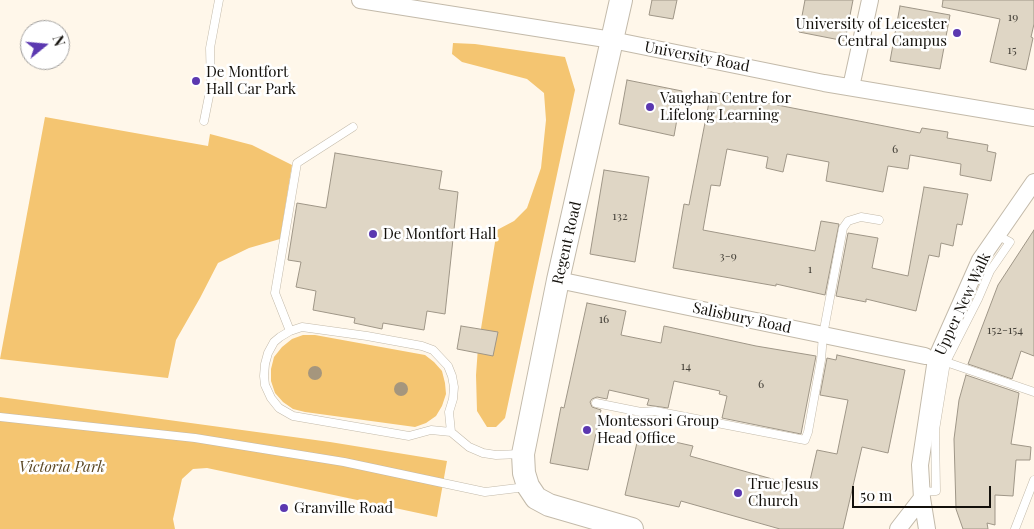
<!DOCTYPE html>
<html>
<head>
<meta charset="utf-8">
<style>
	body { margin:0 }
	#map { position:relative; width:1034px; height:529px; overflow:hidden; background:#fff7ea; font-family:"Playfair Display",serif }
	canvas { display:block }
	.north { position:absolute; left:20px; top:20px; width:50px; height:50px; box-sizing:border-box; background:#fff; border:1px solid #a19f9d; border-radius:50%; rotate:73deg; font-size:14px; font-weight:700; line-height:20px; text-align:center; color:#13100b }
	.north::after { content:''; display:block; margin:auto; width:18px; height:22px; background:#5b38b0; clip-path:polygon(50% 0,100% 100%,50% 72%,0 100%) }
	.scale { position:absolute; left:852px; top:486px; width:139px; height:22px; box-sizing:border-box; border:2px solid #13100b; border-top:0; padding-left:6px; font-size:15px; line-height:18px; white-space:nowrap; color:#13100b; -webkit-text-stroke:4px #fff; paint-order:stroke }
</style>
</head>
<body>
<div id="map">
<canvas width="1034" height="529"></canvas>
<div class="north">N</div>
<div class="scale">50 m</div>
</div>
<script>
const context = document.querySelector('canvas').getContext('2d');
context.lineJoin = 'round';
function paint(path, color) {
  context.fillStyle = color;
  context.fill(path, 'evenodd');
}
function toPath(rows) {
  const path = new Path2D();
  for (const r of rows) {
    path.moveTo(r[0], r[1]);
    for (let i = 2; i < r.length; i += 2) path.lineTo(r[i], r[i + 1]);
  }
  return path;
}
function stroke(path, color, width, dash) {
  context.strokeStyle = color;
  context.lineWidth = width;
  context.lineCap = dash ? 'butt' : 'round';
  context.setLineDash(dash || []);
  context.stroke(path);
}
function drawText(font, color, halo, rows, align = 'center') {
  context.font = font + ' "Playfair Display",serif';
  context.lineWidth = 5;
  context.setLineDash([]);
  context.textBaseline = 'middle';
  context.strokeStyle = halo;
  context.fillStyle = color;
  for (const [text, x, y, turn = 0] of rows) {
    context.save();
    context.translate(x, y);
    context.rotate((+turn || 0) * Math.PI / 180);
    context.textAlign = isNaN(turn) ? turn : align;
    if (halo) context.strokeText(text, 0, 0);
    context.fillText(text, 0, 0);
    context.restore();
  }
}
const green = toPath([
	[453,43,475,44,565,57,575,90,505,418,496,427,487,427,477,411,476,375,478,347,497,230,514,221,527,208,541,168,546,120,544,93,527,79,462,62,452,54],
	[45,117,208,146,210,134,252,145,292,165,280,239,249,248,218,263,200,298,176,340,168,378,0,359],
	[303,335,315,335,425,355,434,362,442,371,445,383,446,394,442,406,436,416,426,423,415,427,305,412,293,409,283,402,275,393,271,381,271,369,274,357,282,347,292,339],
	[0,397,330,442,447,461,437,517,207,468,193,469,182,479,173,519,175,529,0,529]
]);
const building = toPath([
	[652,0,677,0,673,19,649,15,652,0],
	[805,0,853,0,845,41,799,32,805,0],
	[943,0,1034,0,1034,24,1031,37,1033,38,1026,70,990,62,1000,19,942,7,943,0],
	[900,6,950,15,940,69,890,61,900,6],
	[627,80,682,91,674,136,619,124,627,80],
	[711,92,920,133,922,128,948,132,947,138,988,145,987,151,996,153,991,181,960,175,961,164,910,155,908,169,888,166,883,192,826,181,829,162,787,154,783,172,766,168,768,157,727,149,720,186,711,185,703,230,815,251,821,221,839,224,825,295,776,284,776,286,673,268,684,204,689,205,711,92],
	[335,153,442,171,439,189,458,192,445,314,427,311,424,330,383,323,382,329,354,323,355,318,313,310,316,291,296,287,301,262,288,260,297,203,326,208,335,153],
	[604,170,649,177,635,262,590,254,604,170],
	[924,187,968,194,962,225,957,224,953,246,941,243,939,257,929,255,916,311,866,299,866,302,836,296,848,233,878,238,872,268,908,276,924,187],
	[1034,230,1034,356,1021,351,1012,379,968,364,998,285,1034,230],
	[587,303,626,311,621,335,661,343,664,326,756,346,816,356,801,434,722,418,727,396,719,394,720,391,674,381,668,408,647,405,649,399,609,390,607,399,597,397,592,399,590,402,592,407,601,410,588,470,550,463,561,407,564,408,587,303],
	[461,326,498,332,493,356,457,349,461,326],
	[837,355,905,370,888,453,862,447,843,529,780,529,681,501,679,507,625,495,639,434,693,446,690,456,808,489,817,450,837,454,848,400,820,395,827,358,836,360,837,355],
	[966,375,1019,393,1011,444,1031,447,1030,460,1016,460,1013,496,995,495,995,525,987,523,988,529,963,529,956,509,954,439,959,400,966,375]
]);
const lane = toPath([
	[204,121,211,86,210,48,219,0],
	[290,331,275,293,297,163,353,127],
	[946,362,1034,392],
	[596,403,641,412,655,411,805,440,808,432,821,360,823,335,843,228,848,221,861,217,879,220],
	[0,417,195,438,344,462,485,492,526,487],
	[451,432,449,412,453,399,454,387,452,376,448,366,433,350,422,346,367,336,302,327,290,331,280,337,274,342,268,353,265,364,264,376,265,385,271,398,279,408,293,416,409,436,431,430,451,432,469,447,483,453,496,455,521,454],
	[921,492,936,491,935,430,946,362,978,299,990,271,1010,242,997,235],
	[1015,529,1034,480]
]);
const street = toPath([
	[360,0,612,40,824,83,1034,118],
	[851,87,870,0],
	[558,280,925,356],
	[898,529,922,498],
	[927,529,922,498,920,465,936,359,980,260,1034,182]
]);
const secondary = toPath([
	[621,0,558,280,523,454,524,473,528,486,536,498,549,505,632,529]
]);
const trees = [
	[315,373],
	[401,389]
];
const markers = [
	[957,33,5,"#5b38b0"],
	[196,81,5,"#5b38b0"],
	[650,107,5,"#5b38b0"],
	[373,234,5,"#5b38b0"],
	[587,430,5,"#5b38b0"],
	[738,493,5,"#5b38b0"],
	[284,508,5,"#5b38b0"]
];
const numberNames = [
	["19",1013,17],
	["15",1012,50],
	["6",895,149],
	["132",620,216],
	["3-9",728,256],
	["1",810,269],
	["16",604,319],
	["152-154",1005,330],
	["14",686,366],
	["6",761,384]
];
const poiNames = [
	["University of Leicester",947,24,"right"],
	["Central Campus",947,41,"right"],
	["De Montfort",206,72],
	["Hall Car Park",206,89],
	["Vaughan Centre for",660,98],
	["Lifelong Learning",660,115],
	["De Montfort Hall",383,234],
	["Montessori Group",597,421],
	["Head Office",597,438],
	["True Jesus",748,484],
	["Church",748,501],
	["Granville Road",294,508]
];
const streetNames = [
	["University Road",697,57,11],
	["Regent Road",567,243,-77],
	["Upper New Walk",963,304,-65],
	["Salisbury Road",742,318,12]
];
const parkNames = [
	["Victoria Park",62,467]
];
paint(green, '#f4c571');
paint(building, '#dfd6c5');
stroke(building, '#9f9687', 1);
stroke(lane, '#c3baaa', 9);
stroke(street, '#c3baaa', 18);
stroke(secondary, '#c3baaa', 24);
stroke(lane, '#fff', 8);
stroke(street, '#fff', 16);
stroke(secondary, '#fff', 22);
context.fillStyle = '#a5967d';
for (const [x, y] of trees) {
  context.beginPath();
  context.arc(x, y, 7, 0, 2 * Math.PI);
  context.fill();
}
for (const [x, y, r, color] of markers) {
  const dot = new Path2D();
  dot.arc(x, y, r, 0, 2 * Math.PI);
  context.fillStyle = color;
  context.fill(dot);
  stroke(dot, '#fff', 2);
}
drawText('12px', '#46423a', null, numberNames);
drawText('15px', '#13100b', '#fff', poiNames, 'left');
drawText('15px', '#13100b', '#fff', streetNames);
drawText('italic 15px', '#5b4723', '#fff', parkNames);
</script>
</body>
</html>
